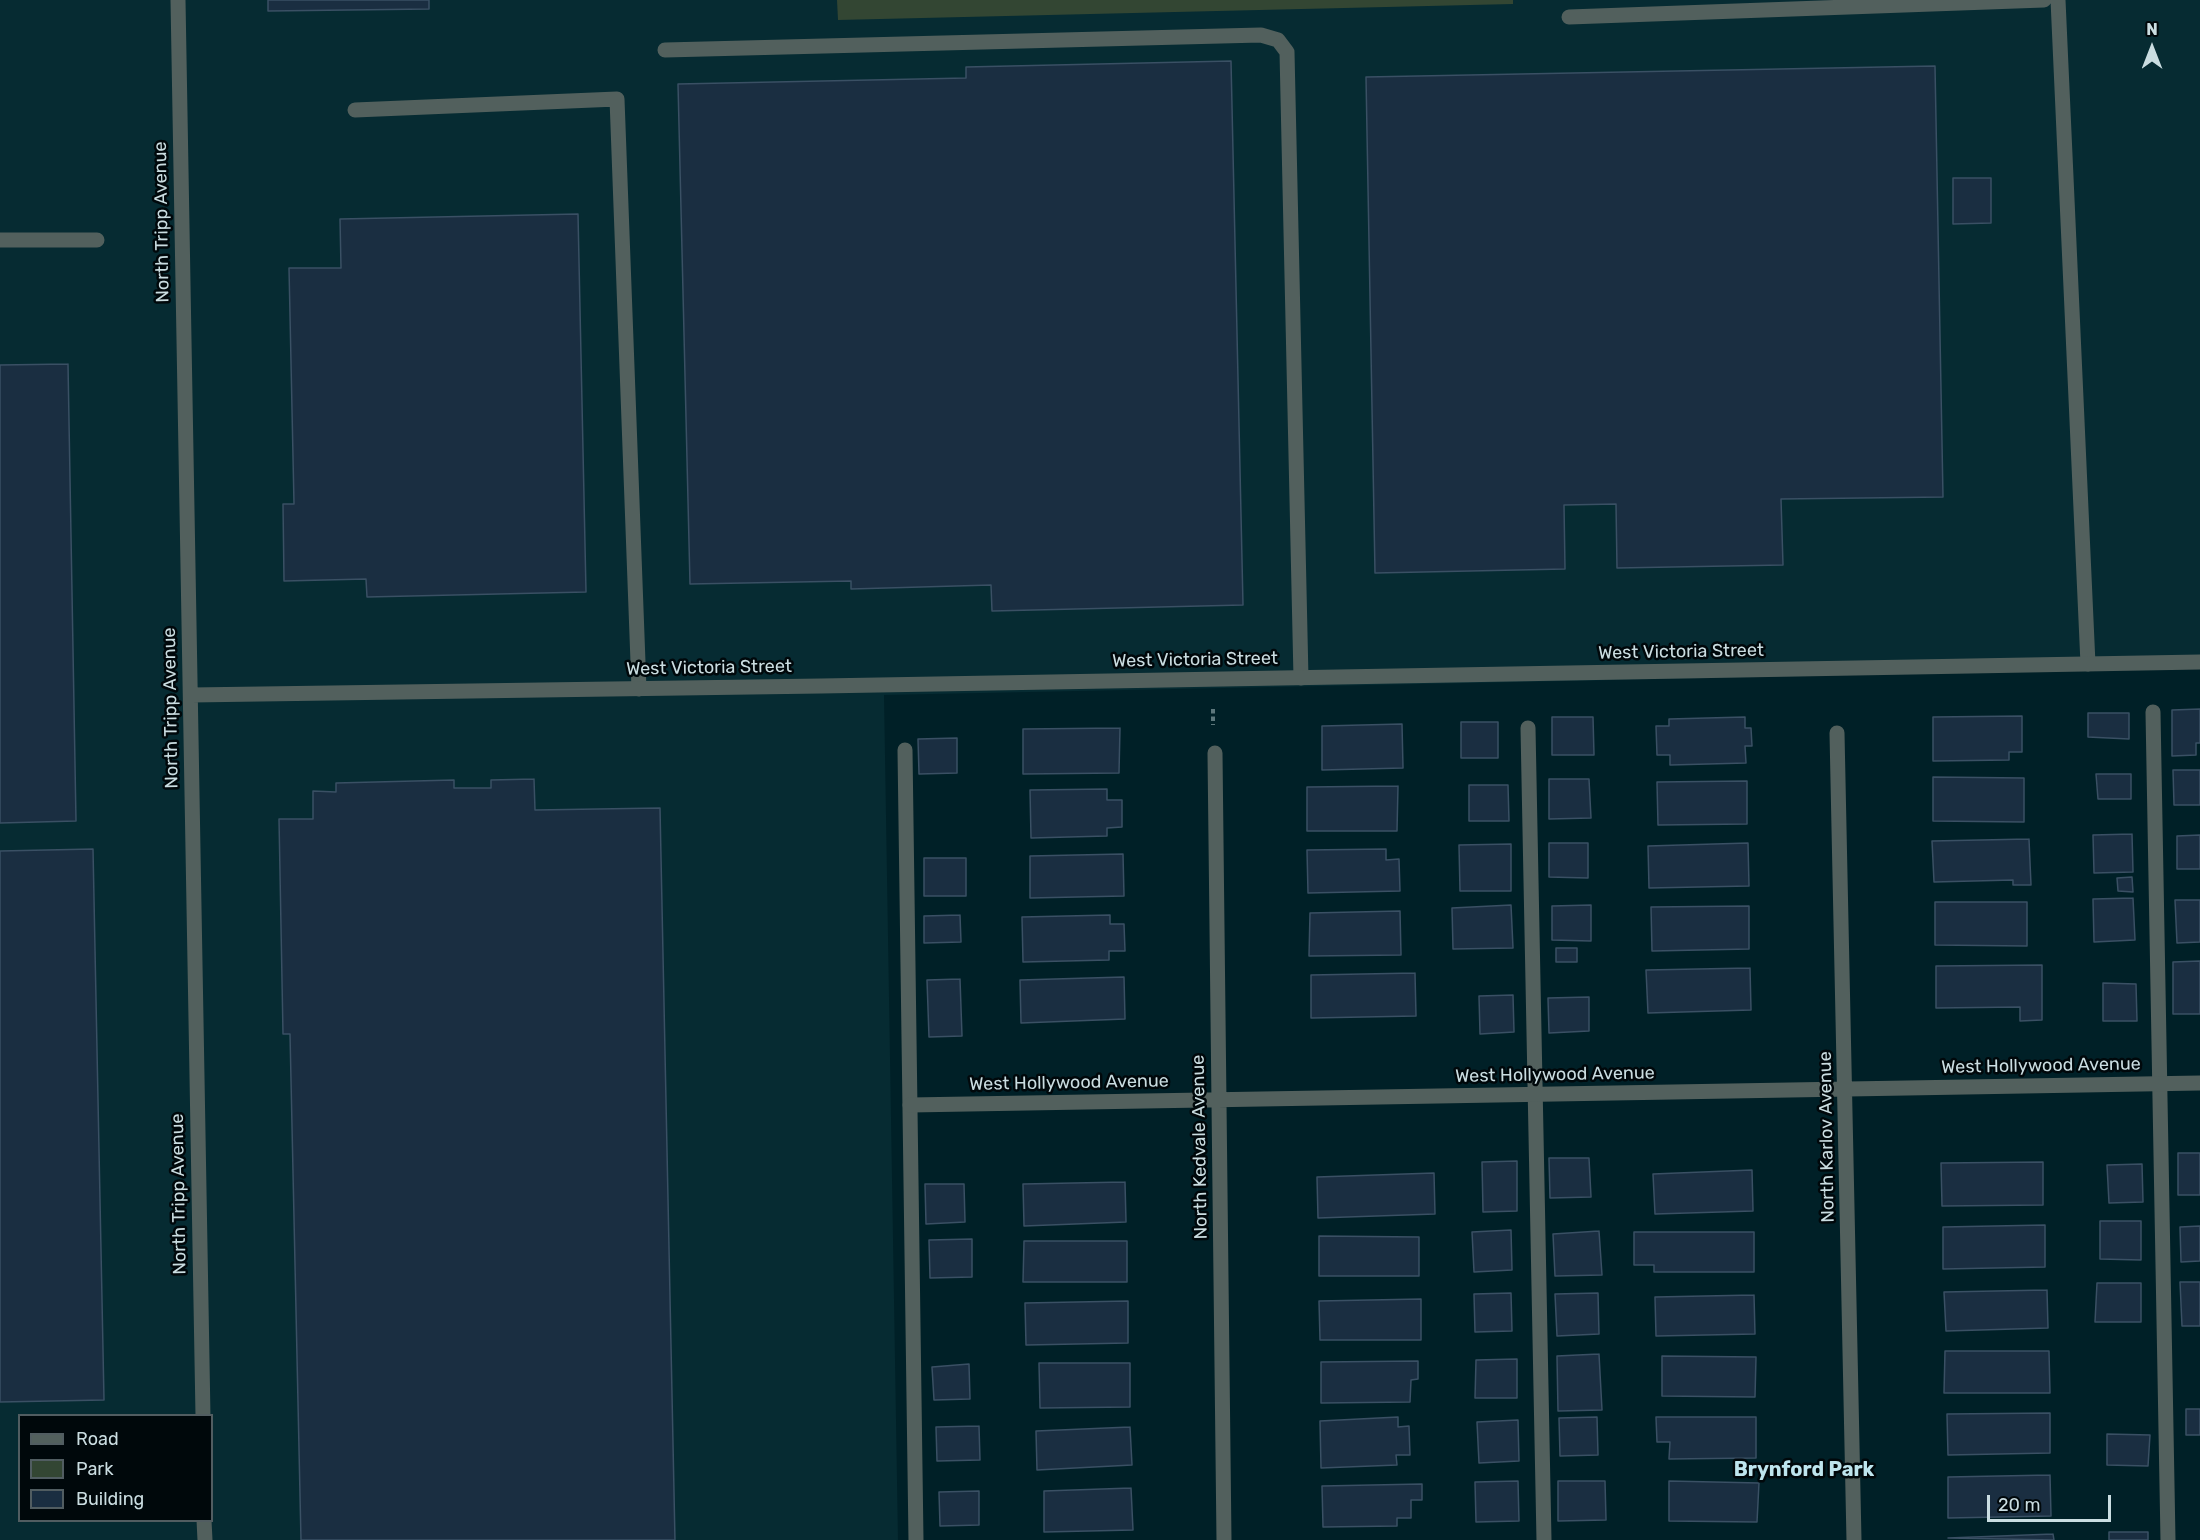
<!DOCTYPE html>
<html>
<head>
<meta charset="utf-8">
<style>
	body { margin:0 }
	#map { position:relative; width:2200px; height:1540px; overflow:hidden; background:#002027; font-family:Rubik,sans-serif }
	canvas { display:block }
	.legend { position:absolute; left:18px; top:1414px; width:195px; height:108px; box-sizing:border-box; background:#00080b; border:2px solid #515d61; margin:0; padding:8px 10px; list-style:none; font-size:18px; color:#cadde1 }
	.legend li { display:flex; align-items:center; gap:12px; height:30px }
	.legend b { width:30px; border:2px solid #515d61 }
	.north { position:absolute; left:2122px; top:18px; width:60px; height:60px; -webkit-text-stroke:4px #00080b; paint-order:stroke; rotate:0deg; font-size:16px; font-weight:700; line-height:24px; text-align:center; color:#cadde1 }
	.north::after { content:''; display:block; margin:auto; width:21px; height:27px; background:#cadde1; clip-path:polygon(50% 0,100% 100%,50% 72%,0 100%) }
	.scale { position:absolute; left:1987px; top:1495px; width:124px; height:27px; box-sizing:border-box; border:3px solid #cadde1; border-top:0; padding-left:8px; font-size:18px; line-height:21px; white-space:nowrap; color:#cadde1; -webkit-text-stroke:4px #00080b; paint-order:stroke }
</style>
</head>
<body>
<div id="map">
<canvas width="2200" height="1540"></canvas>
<ul class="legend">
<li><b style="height:8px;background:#52605d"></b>Road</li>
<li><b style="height:16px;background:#334633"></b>Park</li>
<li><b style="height:16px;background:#1a2e41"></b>Building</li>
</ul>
<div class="north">N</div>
<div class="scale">20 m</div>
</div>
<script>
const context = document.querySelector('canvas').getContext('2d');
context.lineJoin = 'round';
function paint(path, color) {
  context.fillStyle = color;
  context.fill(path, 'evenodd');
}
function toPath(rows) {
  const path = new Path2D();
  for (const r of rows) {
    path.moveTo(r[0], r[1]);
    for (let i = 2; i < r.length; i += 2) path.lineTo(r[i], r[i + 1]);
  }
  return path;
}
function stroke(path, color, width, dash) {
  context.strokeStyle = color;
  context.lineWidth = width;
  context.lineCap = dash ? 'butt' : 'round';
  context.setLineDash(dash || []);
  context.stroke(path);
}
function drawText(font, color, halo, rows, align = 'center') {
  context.font = font + ' Rubik,sans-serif';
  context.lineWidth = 5;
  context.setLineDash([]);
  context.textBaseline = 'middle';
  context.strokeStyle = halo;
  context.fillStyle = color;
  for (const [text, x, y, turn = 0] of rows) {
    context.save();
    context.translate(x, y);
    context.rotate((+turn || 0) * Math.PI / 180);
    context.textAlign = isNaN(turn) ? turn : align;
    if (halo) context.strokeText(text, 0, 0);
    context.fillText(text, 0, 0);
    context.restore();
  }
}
const built = toPath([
	[0,0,2200,0,2200,668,884,695,898,1540,0,1540],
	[20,1416,212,1416,212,1520,20,1520]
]);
const green = toPath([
	[837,0,1513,0,1513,4,838,20]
]);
const building = toPath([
	[268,0,429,0,429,9,268,11,268,0],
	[1231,61,1243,605,992,611,991,585,851,589,851,581,690,584,678,84,966,78,966,67,1231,61],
	[1935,66,1943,497,1781,499,1783,565,1617,568,1616,504,1564,505,1565,569,1375,573,1366,77,1935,66],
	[1953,178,1991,178,1991,223,1953,224,1953,178],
	[578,214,586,592,367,597,366,579,284,581,283,504,294,504,289,268,341,268,340,219,578,214],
	[68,364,76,821,0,823,0,365,68,364],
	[2200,709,2200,743,2196,743,2196,755,2172,756,2172,710,2200,709],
	[2088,713,2129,713,2129,739,2088,737,2088,713],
	[2022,716,2022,752,2009,752,2009,760,1933,761,1933,717,2022,716],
	[1552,717,1593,717,1594,755,1552,755,1552,717],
	[1745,717,1745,728,1751,728,1752,746,1745,746,1746,763,1670,765,1670,755,1657,755,1656,726,1669,726,1669,719,1745,717],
	[1461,722,1498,722,1498,758,1461,758,1461,722],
	[1402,724,1403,768,1322,770,1322,726,1402,724],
	[1120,728,1119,773,1023,774,1023,729,1120,728],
	[957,738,957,773,919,774,918,739,957,738],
	[2173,770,2200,770,2200,805,2174,805,2173,770],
	[2096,774,2131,774,2131,799,2098,799,2096,774],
	[1933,777,2024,778,2024,822,1933,821,1933,777],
	[534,779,535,810,660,808,675,1540,301,1540,290,1034,283,1034,279,819,313,819,313,791,336,792,336,783,454,780,454,788,491,788,491,780,534,779],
	[1549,779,1589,779,1591,818,1549,819,1549,779],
	[1747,781,1747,824,1658,825,1657,782,1747,781],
	[1469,785,1508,785,1509,821,1469,821,1469,785],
	[1398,786,1397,831,1307,831,1307,787,1398,786],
	[1107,789,1107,800,1122,800,1122,827,1107,828,1107,836,1031,838,1030,790,1107,789],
	[2132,834,2133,872,2094,873,2093,835,2132,834],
	[2200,835,2200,869,2177,869,2177,836,2200,835],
	[2029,839,2031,885,2013,885,2013,880,1934,882,1932,841,2029,839],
	[1549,843,1588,843,1588,878,1549,877,1549,843],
	[1748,843,1749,886,1649,888,1648,846,1748,843],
	[1511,844,1511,891,1460,891,1459,845,1511,844],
	[93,849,104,1400,0,1402,0,851,93,849],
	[1386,849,1386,860,1399,859,1400,891,1308,893,1307,850,1386,849],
	[1123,854,1124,896,1030,898,1030,856,1123,854],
	[924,858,966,858,966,896,924,896,924,858],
	[2132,877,2133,892,2118,891,2117,878,2132,877],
	[2133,898,2135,940,2094,942,2093,899,2133,898],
	[2175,900,2200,900,2200,942,2177,943,2175,900],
	[1935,902,2027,902,2027,946,1935,945,1935,902],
	[1511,905,1513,948,1453,949,1452,908,1511,905],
	[1591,905,1591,941,1552,940,1552,906,1591,905],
	[1749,906,1749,949,1652,951,1651,907,1749,906],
	[1400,911,1401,955,1309,956,1310,913,1400,911],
	[960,915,961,942,924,943,924,916,960,915],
	[1110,915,1110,924,1124,924,1125,951,1109,951,1109,960,1023,962,1022,917,1110,915],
	[1556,948,1577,948,1577,962,1556,962,1556,948],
	[2200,961,2200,1014,2173,1014,2173,962,2200,961],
	[2042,965,2042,1020,2020,1021,2020,1007,1936,1008,1936,966,2042,965],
	[1750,968,1751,1010,1648,1013,1646,970,1750,968],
	[1415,973,1416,1016,1311,1018,1311,975,1415,973],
	[1124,977,1125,1019,1021,1023,1020,980,1124,977],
	[960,979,962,1036,929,1037,927,980,960,979],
	[2103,983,2136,984,2137,1021,2103,1021,2103,983],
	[1513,995,1514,1032,1480,1034,1479,996,1513,995],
	[1589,997,1589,1031,1549,1033,1548,998,1589,997],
	[2178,1153,2200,1153,2200,1195,2178,1195,2178,1153],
	[1549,1158,1589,1158,1591,1197,1550,1198,1549,1158],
	[1517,1161,1517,1211,1483,1212,1482,1162,1517,1161],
	[2043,1162,2043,1205,1942,1206,1941,1163,2043,1162],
	[2142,1164,2143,1202,2109,1203,2107,1165,2142,1164],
	[1752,1170,1753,1211,1655,1214,1653,1174,1752,1170],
	[1434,1173,1435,1214,1318,1218,1317,1177,1434,1173],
	[1125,1182,1126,1222,1024,1226,1023,1184,1125,1182],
	[925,1184,964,1184,965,1222,926,1224,925,1184],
	[2100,1221,2141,1221,2141,1260,2100,1259,2100,1221],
	[2045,1225,2045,1267,1943,1269,1943,1227,2045,1225],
	[2200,1226,2200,1261,2181,1262,2180,1227,2200,1226],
	[1511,1230,1512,1270,1474,1272,1472,1232,1511,1230],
	[1599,1231,1602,1275,1555,1276,1553,1234,1599,1231],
	[1634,1232,1754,1232,1754,1272,1654,1272,1654,1265,1634,1265,1634,1232],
	[1319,1236,1419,1237,1419,1276,1319,1276,1319,1236],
	[972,1239,972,1277,930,1278,929,1240,972,1239],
	[1024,1241,1127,1241,1127,1282,1023,1282,1024,1241],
	[2180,1282,2200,1282,2200,1326,2182,1326,2180,1282],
	[2097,1283,2141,1283,2141,1322,2095,1322,2097,1283],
	[2047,1290,2048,1328,1946,1331,1944,1292,2047,1290],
	[1511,1293,1512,1331,1475,1332,1474,1294,1511,1293],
	[1598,1293,1599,1334,1557,1336,1555,1294,1598,1293],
	[1754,1295,1755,1334,1656,1336,1655,1297,1754,1295],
	[1421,1299,1421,1340,1320,1340,1319,1301,1421,1299],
	[1128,1301,1128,1343,1026,1345,1025,1303,1128,1301],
	[1945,1351,2049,1351,2050,1393,1944,1393,1945,1351],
	[1599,1354,1602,1410,1558,1411,1557,1356,1599,1354],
	[1662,1356,1756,1357,1755,1397,1662,1396,1662,1356],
	[1517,1359,1517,1398,1475,1398,1476,1360,1517,1359],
	[1418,1361,1418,1379,1411,1380,1410,1402,1321,1403,1321,1362,1418,1361],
	[1039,1363,1130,1363,1130,1407,1040,1408,1039,1363],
	[969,1364,970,1399,934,1400,932,1367,969,1364],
	[2186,1409,2200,1409,2200,1435,2186,1435,2186,1409],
	[2050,1413,2050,1453,1948,1455,1947,1414,2050,1413],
	[1398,1417,1398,1427,1409,1426,1410,1455,1396,1455,1397,1465,1321,1468,1320,1421,1398,1417],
	[1597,1417,1598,1455,1560,1456,1559,1418,1597,1417],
	[1656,1417,1756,1417,1756,1458,1669,1459,1670,1442,1657,1442,1656,1417],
	[1518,1420,1519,1461,1479,1463,1477,1422,1518,1420],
	[979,1426,980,1460,937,1461,936,1427,979,1426],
	[1130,1427,1132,1465,1037,1470,1036,1431,1130,1427],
	[2107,1434,2150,1435,2148,1466,2107,1465,2107,1434],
	[2050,1475,2051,1516,1948,1518,1948,1477,2050,1475],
	[1518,1481,1519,1521,1476,1522,1475,1482,1518,1481],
	[1558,1481,1605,1481,1606,1520,1558,1521,1558,1481],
	[1669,1481,1759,1483,1757,1522,1669,1521,1669,1481],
	[1422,1484,1422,1500,1411,1500,1411,1518,1397,1518,1397,1526,1323,1527,1322,1486,1422,1484],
	[1131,1488,1133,1530,1044,1532,1044,1491,1131,1488],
	[979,1491,979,1525,940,1526,939,1492,979,1491],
	[2109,1532,2148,1532,2148,1540,2109,1540,2109,1532],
	[2053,1534,2054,1540,1948,1538,2053,1534]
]);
const path = toPath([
	[1213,709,1213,725]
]);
const service = toPath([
	[2058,0,2088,664],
	[1569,17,2044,0],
	[665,50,1261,35,1278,40,1287,52,1301,678],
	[355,110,617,99,639,689],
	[0,240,97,240],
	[2153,712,2168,1540],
	[1528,728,1544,1540],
	[905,750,916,1540]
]);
const minor = toPath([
	[178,0,203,1416],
	[191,695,821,686,2200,662],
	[1837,733,1854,1540],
	[1215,753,1224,1540],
	[910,1105,2200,1083],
	[204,1520,205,1540]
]);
const streetNames = [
	["North Tripp Avenue",162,222,-91],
	["West Victoria Street",1681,652,-1],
	["West Victoria Street",1195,660,-1],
	["West Victoria Street",709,668,-1],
	["North Tripp Avenue",171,708,-91],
	["West Hollywood Avenue",2041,1066,-1],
	["West Hollywood Avenue",1555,1075,-1],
	["West Hollywood Avenue",1069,1083,-1],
	["North Karlov Avenue",1827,1137,-91],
	["North Kedvale Avenue",1200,1147,-91],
	["North Tripp Avenue",179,1194,-91]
];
const neighbourhoodNames = [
	["Brynford Park",1804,1470]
];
paint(built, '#062b32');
paint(green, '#334633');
paint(building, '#1a2e41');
stroke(building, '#3a5064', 1.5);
stroke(path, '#5d777c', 4, [4.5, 3]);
stroke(service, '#52605d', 15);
stroke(minor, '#52605d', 15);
drawText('18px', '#cadde1', '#00080b', streetNames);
drawText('bold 20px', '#bee5ee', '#00080b', neighbourhoodNames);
</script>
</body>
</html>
